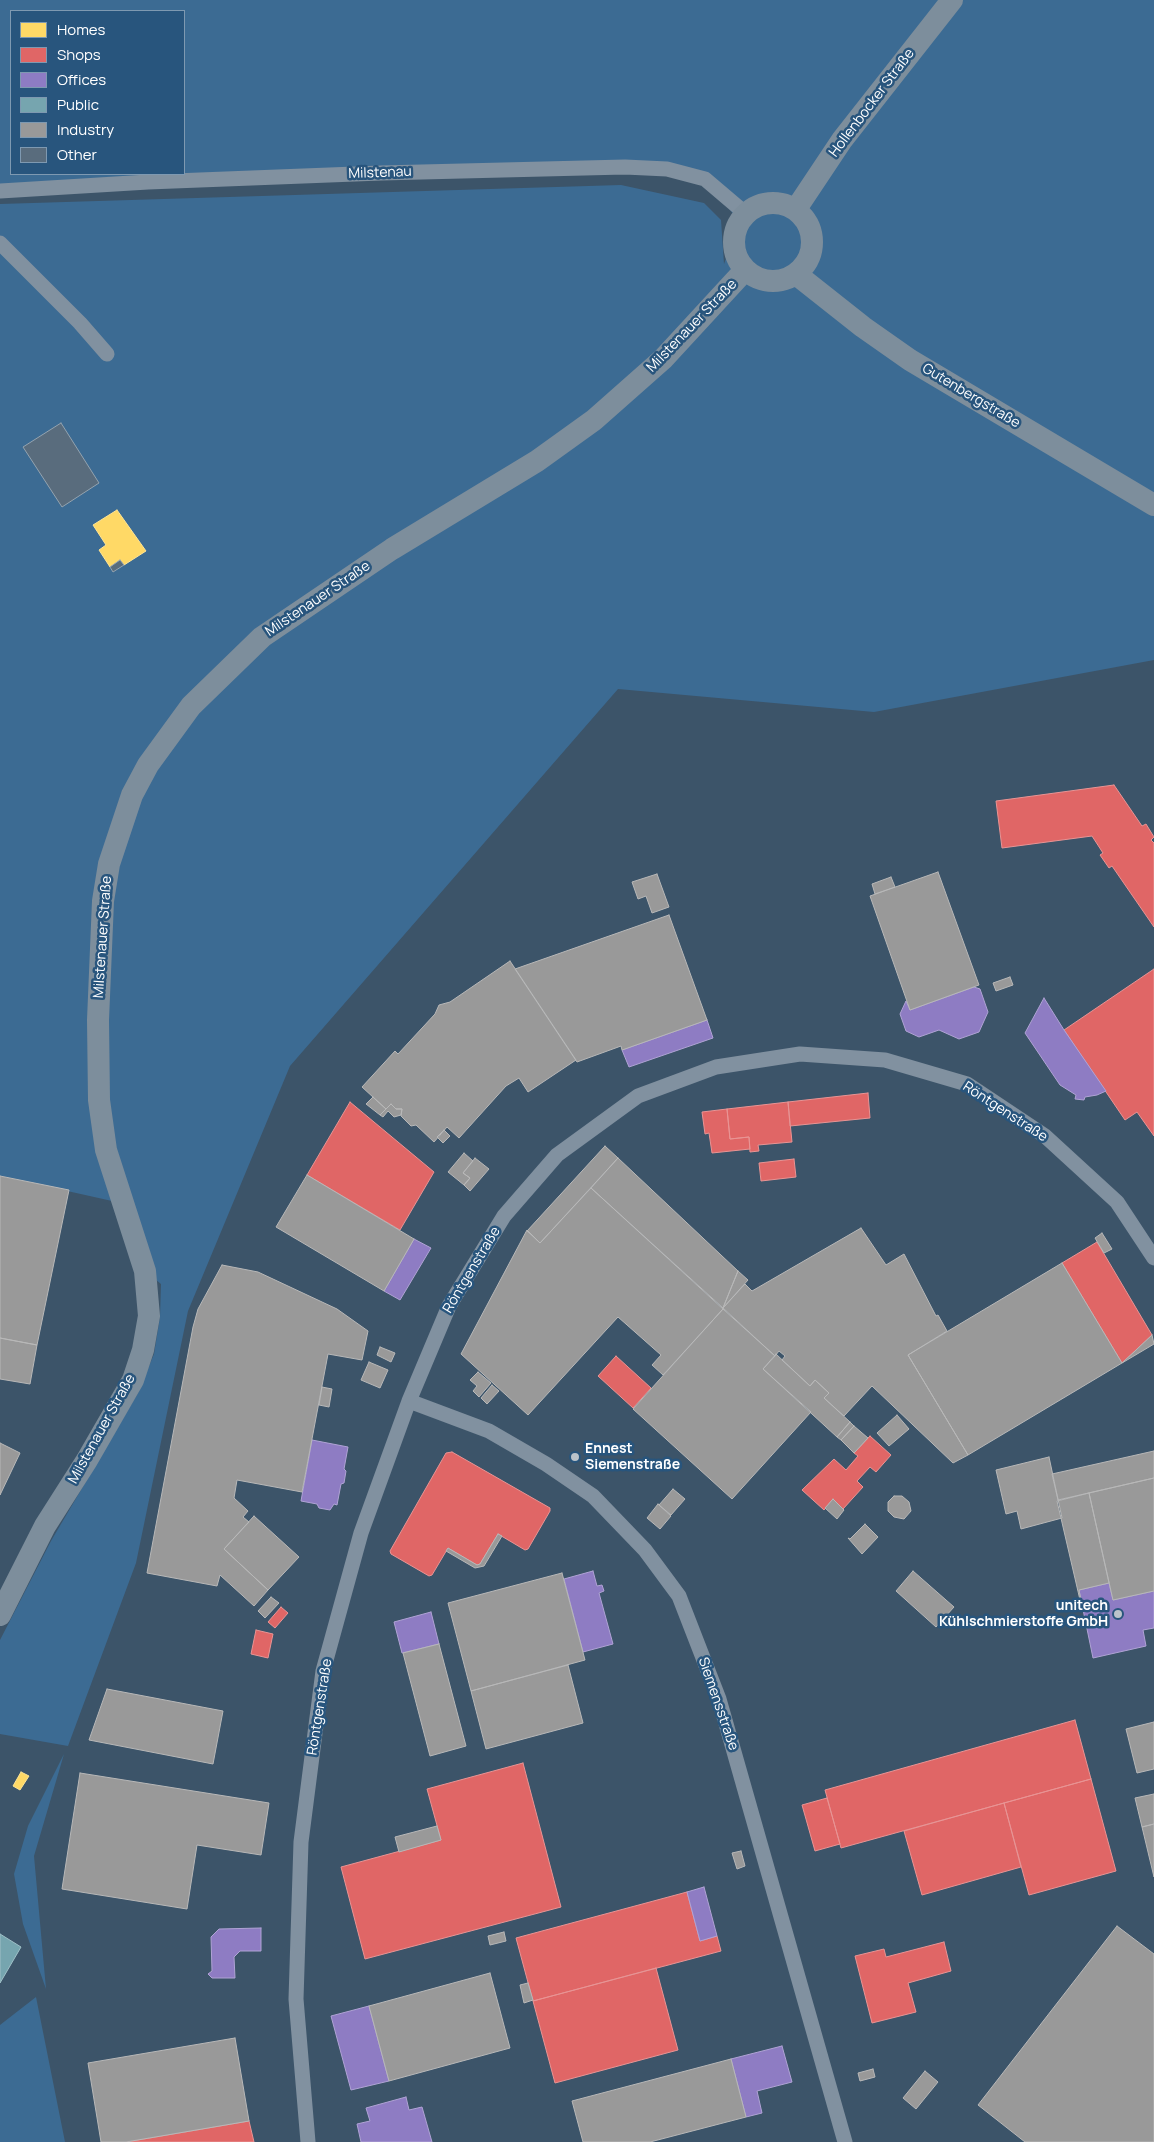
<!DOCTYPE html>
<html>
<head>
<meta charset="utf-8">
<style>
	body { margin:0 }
	#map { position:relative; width:1154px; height:2142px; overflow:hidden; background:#3c5469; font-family:Manrope,sans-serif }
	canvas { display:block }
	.legend { position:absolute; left:10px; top:10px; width:175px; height:165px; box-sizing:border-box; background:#28557d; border:1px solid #7e99b1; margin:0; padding:6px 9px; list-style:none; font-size:15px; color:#fff }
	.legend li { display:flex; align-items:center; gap:10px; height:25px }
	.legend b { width:25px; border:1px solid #7e99b1 }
</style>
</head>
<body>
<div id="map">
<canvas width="1154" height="2142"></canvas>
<ul class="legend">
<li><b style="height:14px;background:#ffd966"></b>Homes</li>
<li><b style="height:14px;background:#e06666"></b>Shops</li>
<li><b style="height:14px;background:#8e7cc3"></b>Offices</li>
<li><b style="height:14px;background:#76a5af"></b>Public</li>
<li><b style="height:14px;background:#999"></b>Industry</li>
<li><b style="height:14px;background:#596c7d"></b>Other</li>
</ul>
</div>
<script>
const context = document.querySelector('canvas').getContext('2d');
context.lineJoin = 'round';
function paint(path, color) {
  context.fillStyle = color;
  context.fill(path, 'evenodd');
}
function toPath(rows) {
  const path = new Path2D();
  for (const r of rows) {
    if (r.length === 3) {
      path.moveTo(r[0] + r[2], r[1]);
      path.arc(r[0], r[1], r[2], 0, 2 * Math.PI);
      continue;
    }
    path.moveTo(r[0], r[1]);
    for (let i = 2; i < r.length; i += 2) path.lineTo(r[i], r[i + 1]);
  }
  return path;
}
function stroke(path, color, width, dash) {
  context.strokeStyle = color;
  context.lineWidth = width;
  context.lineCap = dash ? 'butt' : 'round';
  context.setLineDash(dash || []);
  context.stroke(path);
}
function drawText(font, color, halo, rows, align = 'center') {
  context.font = font + ' Manrope,sans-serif';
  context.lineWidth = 5;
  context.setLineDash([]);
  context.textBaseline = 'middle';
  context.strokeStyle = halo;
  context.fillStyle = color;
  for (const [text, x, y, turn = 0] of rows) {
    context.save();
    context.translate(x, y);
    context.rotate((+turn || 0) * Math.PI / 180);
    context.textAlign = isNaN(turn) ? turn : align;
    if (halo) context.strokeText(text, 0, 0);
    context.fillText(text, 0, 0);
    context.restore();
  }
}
const green = toPath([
	[0,0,1154,0,1154,660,874,712,618,689,290,1066,188,1311,136,1563,68,1746,0,1734,0,1640,51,1541,138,1393,154,1354,160,1317,161,1284,145,1271,121,1203,0,1176,0,204,621,185,704,203,721,220,724,264,739,221,705,179,667,169,0,191],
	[11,11,184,11,184,174,11,174],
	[64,1754,34,1856,46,1989,23,1924,14,1874,28,1826],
	[36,1997,65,2142,0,2142,0,2025]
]);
const homes = toPath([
	[117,510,146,551,124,565,120,560,110,567,99,550,106,545,93,525,117,510],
	[21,1772,29,1776,20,1790,13,1786,21,1772]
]);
const shops = toPath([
	[1114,785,1142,826,1146,824,1154,837,1151,840,1154,843,1154,927,1112,866,1109,868,1100,855,1103,853,1092,836,1002,848,996,801,1114,785],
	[1154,969,1154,1136,1137,1112,1125,1120,1064,1030,1154,969],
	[868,1093,870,1118,790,1126,788,1102,868,1093],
	[350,1102,434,1172,400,1230,307,1175,350,1102],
	[788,1102,792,1142,758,1145,759,1151,750,1152,749,1137,730,1139,727,1109,788,1102],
	[727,1109,730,1139,749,1137,750,1149,712,1153,709,1133,705,1134,702,1112,727,1109],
	[794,1159,796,1177,761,1181,759,1163,794,1159],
	[1097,1242,1152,1335,1122,1363,1062,1263,1097,1242],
	[616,1356,651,1388,633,1408,598,1376,616,1356],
	[870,1436,891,1455,876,1472,870,1467,857,1481,863,1487,843,1509,833,1499,824,1510,802,1490,834,1459,846,1470,858,1456,854,1453,870,1436],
	[452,1452,550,1508,550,1511,528,1549,525,1550,498,1534,480,1564,477,1565,448,1548,432,1575,429,1576,391,1554,390,1551,446,1453,452,1452],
	[281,1607,288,1613,275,1628,268,1622,281,1607],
	[256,1630,273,1634,268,1658,251,1654,256,1630],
	[1075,1720,1091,1779,841,1848,825,1790,1075,1720],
	[523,1763,561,1907,365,1959,341,1867,441,1840,427,1789,523,1763],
	[1091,1779,1116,1871,1029,1895,1004,1803,1091,1779],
	[827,1798,840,1844,815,1851,802,1805,827,1798],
	[1004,1803,1021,1867,922,1895,904,1831,1004,1803],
	[687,1892,700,1941,717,1936,721,1951,533,2001,516,1938,687,1892],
	[944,1942,951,1971,908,1983,916,2012,872,2023,855,1956,884,1949,886,1957,944,1942],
	[656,1968,678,2050,555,2083,533,2001,656,1968],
	[249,2121,254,2142,126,2142,249,2121]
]);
const offices = toPath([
	[974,987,980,989,988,1012,979,1032,959,1039,939,1030,919,1037,906,1031,900,1014,906,1001,910,1010,974,987],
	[1044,998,1064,1030,1106,1091,1097,1095,1085,1097,1084,1100,1075,1099,1076,1095,1060,1085,1025,1033,1044,998],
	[707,1020,713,1038,629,1067,622,1050,707,1020],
	[414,1239,431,1248,400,1300,384,1291,414,1239],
	[312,1440,348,1447,344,1469,346,1471,344,1483,341,1484,337,1505,334,1504,330,1510,319,1508,317,1504,301,1501,312,1440],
	[593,1571,597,1586,602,1585,604,1591,599,1593,613,1644,583,1652,564,1579,593,1571],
	[1109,1583,1113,1600,1154,1591,1154,1628,1143,1630,1146,1646,1093,1658,1079,1590,1109,1583],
	[431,1612,439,1644,402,1653,394,1622,431,1612],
	[704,1887,717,1936,700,1941,687,1892,704,1887],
	[261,1928,261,1951,240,1951,234,1957,235,1978,212,1978,208,1974,212,1971,211,1937,219,1929,261,1928],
	[369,2006,389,2081,351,2090,331,2016,369,2006],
	[782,2046,792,2082,757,2091,762,2113,746,2117,731,2059,782,2046],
	[406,2097,409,2110,422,2107,432,2142,361,2142,357,2124,370,2121,366,2108,406,2097]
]);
const public = toPath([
	[0,1934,21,1947,0,1983,0,1934]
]);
const industry = toPath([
	[938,872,979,985,910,1010,870,896,938,872],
	[657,874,669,907,652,913,646,896,638,899,632,882,657,874],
	[891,877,895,887,875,894,872,884,891,877],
	[669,915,707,1020,622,1050,621,1046,577,1062,515,969,669,915],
	[510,961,576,1060,528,1092,519,1078,506,1086,459,1138,447,1127,434,1142,416,1125,411,1126,401,1116,402,1109,396,1109,391,1104,386,1109,362,1087,395,1051,398,1054,435,1014,439,1005,450,1002,510,961],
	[1010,977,1013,985,996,991,993,983,1010,977],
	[373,1097,386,1109,380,1115,366,1104,373,1097],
	[391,1104,396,1109,402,1109,401,1115,394,1117,388,1111,383,1117,380,1115,391,1104],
	[444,1130,450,1136,443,1143,437,1137,444,1130],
	[605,1146,618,1158,540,1243,527,1231,605,1146],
	[464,1153,473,1161,463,1173,470,1178,464,1185,448,1172,464,1153],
	[475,1158,489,1169,470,1191,464,1185,470,1178,463,1173,475,1158],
	[618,1158,738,1271,723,1308,591,1188,618,1158],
	[307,1175,414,1239,384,1291,276,1227,307,1175],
	[0,1176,69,1190,37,1345,0,1338,0,1176],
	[591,1188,723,1309,663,1375,652,1365,661,1355,618,1317,528,1415,461,1354,527,1230,540,1243,591,1188],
	[861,1228,886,1265,904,1254,936,1316,938,1315,947,1331,908,1355,968,1455,953,1463,872,1386,844,1416,824,1398,829,1393,815,1380,810,1386,782,1360,785,1356,779,1351,775,1356,723,1308,745,1284,752,1291,861,1228],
	[1102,1233,1112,1249,1104,1253,1095,1238,1102,1233],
	[1062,1263,1122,1363,968,1455,908,1355,1062,1263],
	[222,1265,258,1272,337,1309,368,1331,362,1360,328,1354,302,1492,237,1480,234,1498,248,1511,243,1517,249,1522,224,1549,268,1590,254,1606,220,1575,217,1586,147,1573,193,1327,198,1309,222,1265],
	[738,1271,748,1280,723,1308,731,1288,738,1271],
	[723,1309,775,1356,763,1369,811,1412,732,1499,633,1409,723,1309],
	[1152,1335,1154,1344,1122,1363,1135,1351,1152,1335],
	[0,1338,37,1345,30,1384,0,1379,0,1338],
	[380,1347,395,1353,391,1362,377,1355,380,1347],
	[776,1354,810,1386,815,1380,829,1393,824,1398,850,1422,837,1437,763,1369,776,1354],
	[369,1362,388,1370,380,1388,361,1380,369,1362],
	[478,1372,491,1383,479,1397,473,1391,477,1386,470,1380,478,1372],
	[492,1385,499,1391,487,1404,481,1398,492,1385],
	[322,1387,332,1389,329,1407,319,1405,322,1387],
	[897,1415,909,1429,889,1446,877,1433,897,1415],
	[850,1422,854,1426,841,1440,837,1437,850,1422],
	[854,1426,868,1438,854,1453,841,1440,854,1426],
	[0,1443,20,1453,0,1495,0,1443],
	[1154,1451,1154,1478,1058,1500,1052,1474,1154,1451],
	[1049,1457,1062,1518,1021,1529,1017,1511,1006,1514,996,1470,1049,1457],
	[1154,1478,1154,1591,1113,1600,1089,1493,1154,1478],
	[673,1489,685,1499,671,1515,659,1505,673,1489],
	[1089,1493,1109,1583,1079,1590,1081,1601,1070,1603,1080,1600,1057,1501,1089,1493],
	[894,1496,902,1496,909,1502,911,1511,904,1519,894,1517,888,1511,888,1502,894,1496],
	[833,1499,844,1510,837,1519,825,1508,833,1499],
	[658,1504,671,1516,660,1529,647,1518,658,1504],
	[254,1516,299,1557,268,1590,224,1549,254,1516],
	[865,1524,878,1537,862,1554,848,1538,850,1539,865,1524],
	[498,1534,502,1536,484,1566,475,1568,446,1551,448,1548,477,1565,480,1564,498,1534],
	[913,1571,954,1607,936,1627,896,1591,913,1571],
	[562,1573,585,1660,471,1691,448,1603,562,1573],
	[271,1597,279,1603,265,1618,258,1611,271,1597],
	[439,1644,466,1746,430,1756,403,1653,439,1644],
	[568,1665,583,1723,486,1749,471,1691,568,1665],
	[107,1689,223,1711,213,1764,89,1740,107,1689],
	[1154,1722,1154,1769,1137,1773,1126,1729,1154,1722],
	[80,1773,269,1803,261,1855,197,1845,187,1909,62,1889,80,1773],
	[1154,1794,1154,1824,1142,1827,1135,1798,1154,1794],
	[1154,1824,1154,1877,1142,1827,1154,1824],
	[437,1826,441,1840,399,1852,395,1837,437,1826],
	[741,1851,745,1866,737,1869,732,1853,741,1851],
	[1117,1926,1154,1954,1154,2142,1025,2142,978,2105,1117,1926],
	[504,1932,506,1941,490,1945,488,1936,504,1932],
	[490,1973,510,2048,389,2081,369,2006,490,1973],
	[528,1983,533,2000,524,2003,520,1985,528,1983],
	[235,2038,249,2121,126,2142,101,2142,88,2063,235,2038],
	[731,2059,746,2117,650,2142,583,2142,572,2101,731,2059],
	[873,2069,875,2077,860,2081,858,2073,873,2069],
	[925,2071,938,2082,916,2109,903,2098,925,2071]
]);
const building = toPath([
	[61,423,99,483,62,507,23,447,61,423],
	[120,560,124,565,113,572,110,567,120,560]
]);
const street = toPath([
	[0,191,148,182,381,173,625,167,667,169,705,179,745,213],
	[0,243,80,323,107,354],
	[409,1401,489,1431,546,1464,593,1496,645,1550,679,1596,719,1699,845,2142],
	[308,2142,296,1999,301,1842,323,1671,361,1533,409,1401,449,1306,504,1216,557,1155,638,1096,716,1067,800,1054,885,1060,967,1084,1045,1136,1117,1202,1154,1258]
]);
const secondary = toPath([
	[773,242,39],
	[796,209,842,140,952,0],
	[796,274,863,327,910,360,1154,505],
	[0,1615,45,1526,87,1460,133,1380,143,1350,149,1316,145,1271,106,1150,99,1100,98,1020,103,901,109,864,132,795,148,765,191,706,262,637,392,549,537,461,594,420,663,359,745,270]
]);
const markers = [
	[575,1457,5,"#bbc3ca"],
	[1118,1614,5,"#bbc3ca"]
];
const streetNames = [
	["Hollenbocker Straße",872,103,-53],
	["Milstenau",380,173,-2],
	["Milstenauer Straße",692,326,-46],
	["Gutenbergstraße",971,396,31],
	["Milstenauer Straße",318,599,-34],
	["Milstenauer Straße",103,937,-86],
	["Röntgenstraße",1005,1112,33],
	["Röntgenstraße",472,1270,-59],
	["Milstenauer Straße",102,1429,-61],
	["Siemensstraße",718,1704,71],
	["Röntgenstraße",320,1707,-81]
];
const poiNames = [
	["Ennest",585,1449],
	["Siemenstraße",585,1465],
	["unitech",1108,1606,"right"],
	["Kühlschmierstoffe GmbH",1108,1622,"right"]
];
paint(green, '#3c6b93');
paint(homes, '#ffd966');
stroke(homes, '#ffe494', 1);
paint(shops, '#e06666');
stroke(shops, '#e99494', 1);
paint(offices, '#8e7cc3');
stroke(offices, '#b0a3d5', 1);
paint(public, '#76a5af');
stroke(public, '#9fc0c7', 1);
paint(industry, '#999');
stroke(industry, '#b8b8b8', 1);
paint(building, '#596c7d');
stroke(building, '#94a3af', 1);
stroke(street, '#8191a0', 15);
stroke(secondary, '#7d8e9c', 22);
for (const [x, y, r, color] of markers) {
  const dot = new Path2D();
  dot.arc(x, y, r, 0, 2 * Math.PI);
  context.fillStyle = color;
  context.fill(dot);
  stroke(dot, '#28557d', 2);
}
drawText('14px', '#fff', '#28557d', streetNames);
drawText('bold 14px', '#fff', '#28557d', poiNames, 'left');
</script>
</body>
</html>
